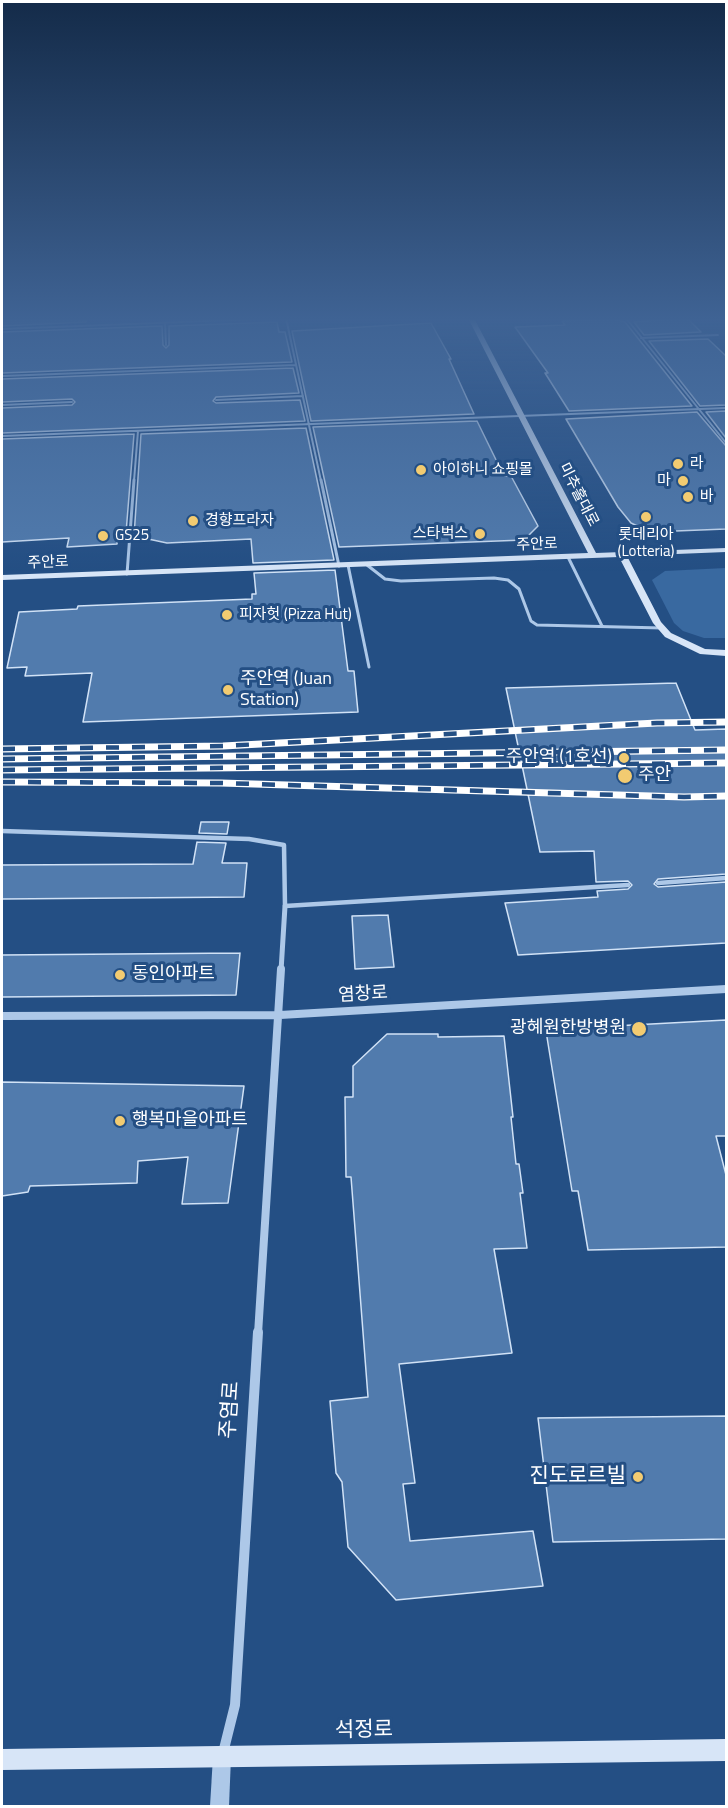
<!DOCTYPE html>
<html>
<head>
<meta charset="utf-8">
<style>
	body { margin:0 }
	#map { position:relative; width:728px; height:1808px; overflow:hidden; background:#244f84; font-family:"Titillium Web",sans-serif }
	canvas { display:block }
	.frame { position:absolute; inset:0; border:3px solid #fff; pointer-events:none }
</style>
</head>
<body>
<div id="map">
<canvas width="728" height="1808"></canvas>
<div class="frame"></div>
</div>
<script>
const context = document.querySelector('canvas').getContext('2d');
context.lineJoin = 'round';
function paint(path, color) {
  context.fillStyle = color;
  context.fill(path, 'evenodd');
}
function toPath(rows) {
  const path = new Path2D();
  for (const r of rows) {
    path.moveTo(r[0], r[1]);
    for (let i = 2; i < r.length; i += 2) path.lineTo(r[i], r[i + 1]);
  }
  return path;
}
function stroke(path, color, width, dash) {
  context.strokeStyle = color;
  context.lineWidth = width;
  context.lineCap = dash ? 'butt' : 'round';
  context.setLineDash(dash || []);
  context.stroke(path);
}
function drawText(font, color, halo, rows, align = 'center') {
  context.font = font + ' "Titillium Web","Noto Sans KR",sans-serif';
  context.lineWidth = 6;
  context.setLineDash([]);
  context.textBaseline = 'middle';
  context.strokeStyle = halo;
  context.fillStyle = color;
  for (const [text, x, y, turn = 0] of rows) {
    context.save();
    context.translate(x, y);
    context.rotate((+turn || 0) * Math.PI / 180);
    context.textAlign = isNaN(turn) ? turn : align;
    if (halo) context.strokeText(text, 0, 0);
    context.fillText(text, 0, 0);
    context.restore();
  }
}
const green = toPath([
	[726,568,726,638,704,638,683,631,674,623,652,580,665,571]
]);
const building = toPath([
	[2,318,87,318,86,322,2,326,2,318],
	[687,318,701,332,644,335,634,322,687,318],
	[613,319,625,322,692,406,569,411,545,373,548,373,515,327,565,325,562,321,613,319],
	[277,322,279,332,285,332,292,362,2,373,2,332,162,326,163,345,166,348,169,345,169,326,277,322],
	[431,323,451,359,449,359,474,414,311,421,292,331,431,323],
	[708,339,726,356,726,405,700,406,649,341,708,339],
	[293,368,299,393,216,397,213,401,216,403,300,400,305,421,2,433,2,408,72,405,75,402,72,399,2,402,2,379,293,368],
	[726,411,726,438,706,412,726,411],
	[697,412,726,446,726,529,650,532,631,523,618,507,566,419,697,412],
	[477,421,501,470,505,476,511,476,538,526,524,540,339,547,313,427,477,421],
	[306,428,334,560,253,563,251,539,167,543,134,536,141,434,306,428],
	[134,434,126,533,118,531,117,544,67,547,69,538,2,542,2,439,134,434],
	[335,570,348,671,354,671,358,712,83,722,92,673,25,676,27,667,7,668,19,612,77,609,78,606,252,599,252,594,256,594,254,573,335,570],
	[676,683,695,730,726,729,726,874,658,879,654,884,658,887,726,882,726,943,518,955,505,903,598,897,597,891,628,889,632,885,628,881,596,882,594,851,540,852,506,688,676,683],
	[201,822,229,822,227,834,199,833,201,822],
	[197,842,226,843,222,863,247,863,244,897,2,899,2,865,193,864,197,842],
	[388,915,394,967,355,969,352,916,388,915],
	[240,953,236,995,2,997,2,955,240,953],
	[726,1020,726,1136,716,1136,726,1175,726,1247,588,1250,578,1191,572,1191,545,1025,613,1022,614,1026,726,1020],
	[387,1034,438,1034,438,1037,504,1036,513,1117,511,1117,516,1164,519,1164,523,1193,520,1193,527,1248,494,1249,512,1353,399,1364,415,1483,403,1484,410,1541,533,1531,543,1586,396,1600,348,1547,342,1482,336,1473,330,1401,368,1397,351,1177,346,1177,345,1097,353,1097,353,1066,387,1034],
	[2,1082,244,1086,228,1203,182,1204,188,1157,138,1161,137,1183,30,1186,28,1192,2,1196,2,1082],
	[726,1416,726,1539,553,1542,538,1418,726,1416]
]);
const serviceFar2 = toPath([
	[286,318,321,481],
	[626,318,726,443],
	[626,319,646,318],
	[165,323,166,345],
	[2,329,284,318],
	[641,338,718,335],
	[2,376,296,365],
	[216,400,303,396],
	[2,405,72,402],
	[2,436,726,408],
	[134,481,138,431]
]);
const serviceFar1 = toPath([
	[321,480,339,566],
	[568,557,602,626],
	[348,565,369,667],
	[367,565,385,579,401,581,494,578,508,580,519,589,531,621,537,625,662,628],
	[127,574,134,480]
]);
const service = toPath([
	[2,831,249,839,284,845,285,906,628,885],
	[658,883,726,878]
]);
const minorFar2 = toPath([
	[281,971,285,906]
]);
const minorFar1 = toPath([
	[2,1016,280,1015,726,989],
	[258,1334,281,969]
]);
const minor = toPath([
	[223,1753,235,1705,258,1332]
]);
const tertiary = toPath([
	[222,1748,229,1750,231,1757,229,1806,210,1806,213,1757,215,1750,222,1748]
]);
const secondary = toPath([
	[468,318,474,318,596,553,726,548,726,552,627,556,661,622,671,633,705,649,726,650,726,656,700,654,665,637,653,623,619,557,2,580,2,575,588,553,468,318],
	[726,1739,726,1761,2,1770,2,1749,726,1739]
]);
const rail = toPath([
	[2,749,223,746,657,723,726,722],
	[2,759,726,750],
	[2,770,726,763],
	[2,782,221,783,684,797,726,796]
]);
const markers = [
	[678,464,6,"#f2cb71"],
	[421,470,6,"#f2cb71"],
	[683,481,6,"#f2cb71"],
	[688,497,6,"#f2cb71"],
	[646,517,6,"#f2cb71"],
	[193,521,6,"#f2cb71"],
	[480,534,6,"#f2cb71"],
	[103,536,6,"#f2cb71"],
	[227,615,6,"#f2cb71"],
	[228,690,6,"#f2cb71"],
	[624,758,6,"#f2cb71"],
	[625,776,8,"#f2cb71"],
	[120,975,6,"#f2cb71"],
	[639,1029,8,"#f2cb71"],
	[120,1121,6,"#f2cb71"],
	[638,1477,6,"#f2cb71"]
];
const farPoinames = [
	["라",690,464],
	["아이하니 쇼핑몰",433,470],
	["마",671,481,"right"],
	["바",700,497],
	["경향프라자",205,521],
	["스타벅스",468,534,"right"],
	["롯데리아",646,535,"center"],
	["(Lotteria)",646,552,"center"],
	["GS25",115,536],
	["피자헛 (Pizza Hut)",239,615]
];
const farStreetnames = [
	["미추홀대로",578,495,63],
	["주안로",537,545,-2],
	["주안로",48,563,-2]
];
const poiNames = [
	["주안역 (Juan",240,680],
	["Station)",240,701],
	["주안역 (1호선)",612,758,"right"],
	["주안",638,776],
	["동인아파트",132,975],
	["광혜원한방병원",626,1029,"right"],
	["행복마을아파트",132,1121]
];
const streetNames = [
	["염창로",363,995,-3]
];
const nearStreetnames = [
	["주염로",231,1410,-86],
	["석정로",364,1731,-1]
];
const nearPoinames = [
	["진도로르빌",626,1477]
];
paint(green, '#3969a0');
paint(building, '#517bad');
stroke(building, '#d1e2f6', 1.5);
stroke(serviceFar2, '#adc8e8', 2);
stroke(serviceFar1, '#adc8e8', 3);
stroke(service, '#adc8e8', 4.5);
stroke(minorFar2, '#adc8e8', 5);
stroke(minorFar1, '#adc8e8', 8);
stroke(minor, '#adc8e8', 10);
paint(tertiary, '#adc8e8');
paint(secondary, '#d7e5f7');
stroke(rail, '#fff', 7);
stroke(rail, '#244f84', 4.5, [13]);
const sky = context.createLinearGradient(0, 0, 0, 571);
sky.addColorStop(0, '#142b49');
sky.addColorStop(0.56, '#3f6394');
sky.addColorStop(1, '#3f639400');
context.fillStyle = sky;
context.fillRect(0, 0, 728, 571);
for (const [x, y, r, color] of markers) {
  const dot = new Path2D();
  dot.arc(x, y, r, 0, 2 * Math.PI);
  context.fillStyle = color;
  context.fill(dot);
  stroke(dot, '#244f84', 2);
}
drawText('15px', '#fff', '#244f84', farPoinames, 'left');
drawText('15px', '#fff', '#244f84', farStreetnames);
drawText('18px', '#fff', '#244f84', poiNames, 'left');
drawText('18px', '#fff', '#244f84', streetNames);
drawText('21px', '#fff', '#244f84', nearStreetnames);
drawText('21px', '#fff', '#244f84', nearPoinames, 'right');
</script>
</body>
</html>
